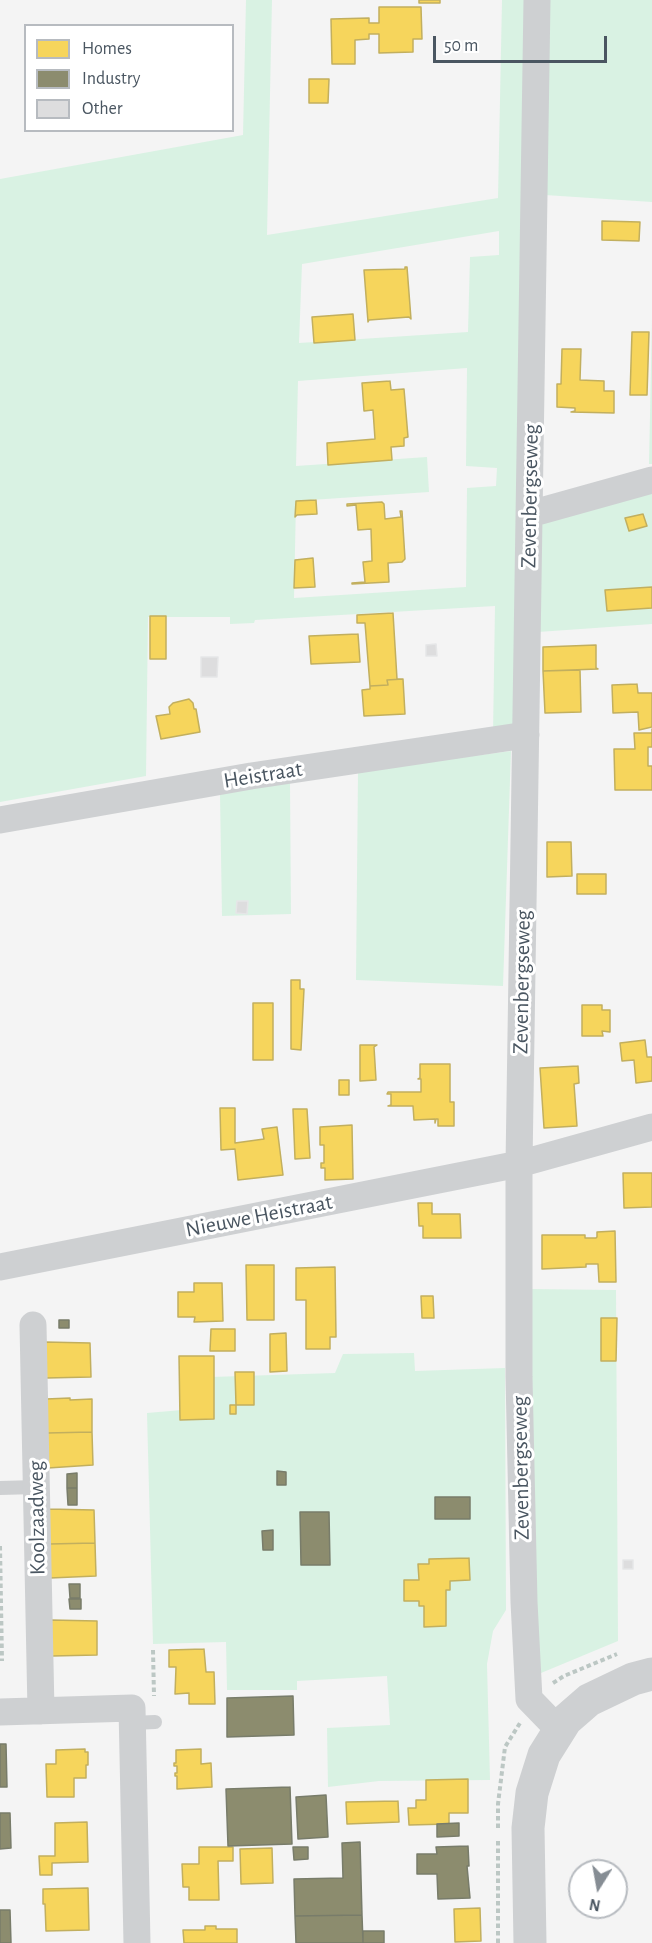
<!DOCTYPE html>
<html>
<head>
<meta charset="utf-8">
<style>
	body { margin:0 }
	#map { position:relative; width:652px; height:1943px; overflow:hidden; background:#f4f4f4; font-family:"Alegreya Sans",sans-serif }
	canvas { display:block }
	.legend { position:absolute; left:24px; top:24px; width:210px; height:108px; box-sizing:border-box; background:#fff; border:2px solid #b7bbc0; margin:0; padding:8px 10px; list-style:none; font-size:18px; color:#4a5661 }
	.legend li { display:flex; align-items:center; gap:12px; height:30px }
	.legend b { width:30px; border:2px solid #b7bbc0 }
	.north { position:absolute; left:568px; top:1859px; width:60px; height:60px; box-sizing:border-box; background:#fff; border:2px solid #b7bbc0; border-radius:50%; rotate:191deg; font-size:16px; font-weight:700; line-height:24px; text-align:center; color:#4a5661 }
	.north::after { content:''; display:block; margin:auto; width:21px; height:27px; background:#868d94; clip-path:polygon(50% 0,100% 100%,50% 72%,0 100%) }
	.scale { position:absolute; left:433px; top:36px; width:174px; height:27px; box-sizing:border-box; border:3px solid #4a5661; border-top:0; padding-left:8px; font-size:18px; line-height:21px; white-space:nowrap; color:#4a5661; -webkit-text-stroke:4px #fff; paint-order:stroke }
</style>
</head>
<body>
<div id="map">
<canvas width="652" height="1943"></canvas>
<ul class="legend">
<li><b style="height:16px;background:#f6d55c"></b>Homes</li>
<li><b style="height:16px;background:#8c8c6e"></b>Industry</li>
<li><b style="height:16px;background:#ddddde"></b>Other</li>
</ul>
<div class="north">N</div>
<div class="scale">50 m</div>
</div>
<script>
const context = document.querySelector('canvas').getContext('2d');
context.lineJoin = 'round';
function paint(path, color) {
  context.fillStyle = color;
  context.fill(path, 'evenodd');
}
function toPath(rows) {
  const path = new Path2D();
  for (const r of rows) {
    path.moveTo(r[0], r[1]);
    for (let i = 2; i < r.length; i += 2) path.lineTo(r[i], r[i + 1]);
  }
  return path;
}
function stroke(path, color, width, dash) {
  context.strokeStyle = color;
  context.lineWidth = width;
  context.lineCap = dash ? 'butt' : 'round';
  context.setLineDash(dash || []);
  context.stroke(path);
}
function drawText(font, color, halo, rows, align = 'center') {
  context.font = font + ' "Alegreya Sans",sans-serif';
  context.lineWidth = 6;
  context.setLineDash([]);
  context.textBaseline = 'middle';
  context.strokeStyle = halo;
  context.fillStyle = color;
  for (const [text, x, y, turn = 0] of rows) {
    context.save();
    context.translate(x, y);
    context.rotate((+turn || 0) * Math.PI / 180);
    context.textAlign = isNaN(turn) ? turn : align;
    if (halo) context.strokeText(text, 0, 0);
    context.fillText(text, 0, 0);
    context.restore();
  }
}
const green = toPath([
	[246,0,272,0,267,235,498,198,502,0,527,0,515,731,493,734,495,606,255,620,254,623,230,624,230,617,148,617,146,776,0,802,0,179,243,135],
	[499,231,499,255,470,257,468,332,299,343,302,264],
	[467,368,466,466,497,468,496,486,467,488,466,587,294,598,296,501,429,492,427,457,296,466,298,381],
	[550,0,652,0,652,202,545,195],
	[652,318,652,464,649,464],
	[652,492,652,624,538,632,539,522],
	[511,751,503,986,356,980,358,771],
	[290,782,291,914,222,916,220,794],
	[531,1289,616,1290,618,1641,541,1673,535,1620],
	[414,1353,415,1371,505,1368,506,1610,493,1631,487,1664,490,1780,379,1781,328,1787,327,1728,390,1725,387,1676,297,1681,297,1690,227,1690,226,1642,153,1644,147,1413,205,1408,211,1377,335,1373,343,1354]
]);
const homes = toPath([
	[419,0,440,0,440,3,419,3,419,0],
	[379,7,421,7,422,39,413,39,413,52,379,53,379,34,369,34,369,39,355,40,355,64,332,64,331,19,369,18,369,23,379,23,379,7],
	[309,79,329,79,328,103,309,103,309,79],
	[602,221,640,222,639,241,602,240,602,221],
	[405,267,407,267,411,319,409,317,369,320,368,322,364,270,405,269,405,267],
	[353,314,355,340,314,343,312,317,353,314],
	[632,332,649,332,647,395,630,395,632,332],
	[562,349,581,349,580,380,604,381,604,391,614,391,614,413,571,412,575,411,575,408,557,407,557,384,561,384,562,349],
	[390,381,391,390,404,389,408,437,404,438,404,446,391,447,392,460,328,465,327,443,375,439,373,410,364,411,362,383,390,381],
	[316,500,317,514,297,515,295,517,296,501,316,500],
	[382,502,384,504,385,519,401,517,400,511,402,511,405,559,402,562,388,563,389,582,352,584,352,583,365,582,363,562,372,561,371,529,358,530,356,505,347,506,347,504,382,502],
	[643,514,647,526,629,531,625,518,643,514],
	[313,558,315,587,294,588,295,560,313,558],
	[652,587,652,608,607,611,605,590,652,587],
	[393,613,397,679,403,679,387,680,388,685,370,686,365,623,357,623,357,615,393,613],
	[150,616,166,616,166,659,150,659,150,616],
	[358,634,360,662,311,664,309,636,358,634],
	[596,645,596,668,598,669,543,671,543,647,596,645],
	[580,670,581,712,545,713,543,671,580,670],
	[403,679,405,714,364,716,362,690,370,689,370,686,388,685,387,680,403,679],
	[637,684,638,693,652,693,652,727,639,730,638,712,613,713,612,685,637,684],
	[189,699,193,703,194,709,196,709,200,732,161,739,156,716,170,714,169,707,173,703,189,699],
	[652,729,652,747,648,747,648,766,652,766,652,790,615,790,614,749,635,749,634,733,652,733,652,729],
	[547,842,571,842,572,876,547,877,547,842],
	[577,874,606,874,606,894,577,894,577,874],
	[291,980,300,980,300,989,304,989,301,1050,291,1049,291,980],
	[253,1003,273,1003,273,1060,253,1060,253,1003],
	[582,1005,602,1005,602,1010,610,1010,610,1032,602,1031,603,1036,582,1036,582,1005],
	[645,1040,647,1057,652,1057,652,1081,636,1083,634,1060,622,1061,620,1043,645,1040],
	[360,1045,377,1045,374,1047,376,1080,360,1081,360,1045],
	[420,1064,450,1064,450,1102,454,1102,454,1126,438,1126,438,1119,436,1119,435,1123,435,1119,414,1120,413,1106,388,1106,391,1105,391,1094,387,1094,388,1092,421,1092,421,1079,418,1079,420,1078,420,1064],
	[578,1066,579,1083,574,1084,577,1126,544,1128,540,1068,578,1066],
	[339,1080,349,1080,349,1095,339,1095,339,1080],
	[220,1108,235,1108,235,1143,264,1139,262,1129,277,1127,283,1175,238,1180,235,1149,221,1150,220,1108],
	[293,1109,307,1109,310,1158,295,1159,293,1109],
	[352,1125,353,1179,325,1180,325,1168,321,1168,321,1163,324,1163,324,1145,320,1145,320,1127,352,1125],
	[623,1173,652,1173,652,1207,624,1208,623,1173],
	[418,1203,432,1203,432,1214,460,1214,461,1238,423,1238,423,1226,419,1226,418,1203],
	[615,1231,616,1282,599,1282,598,1264,586,1264,586,1267,542,1269,542,1235,585,1235,585,1238,596,1238,597,1237,597,1232,615,1231],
	[246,1265,274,1265,274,1320,247,1320,246,1265],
	[335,1267,336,1337,330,1337,330,1349,306,1349,306,1300,296,1300,296,1268,335,1267],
	[194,1283,222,1283,223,1321,194,1322,195,1317,178,1317,178,1292,194,1292,194,1283],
	[421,1296,433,1296,434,1318,422,1318,421,1296],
	[601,1318,617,1318,616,1361,601,1361,601,1318],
	[211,1329,235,1329,235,1351,210,1351,211,1329],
	[286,1333,287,1371,270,1372,270,1334,286,1333],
	[45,1342,90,1343,91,1377,46,1378,45,1342],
	[179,1356,214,1356,214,1419,180,1420,179,1356],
	[235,1372,254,1372,254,1405,236,1405,235,1372],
	[70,1398,70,1400,92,1399,92,1432,47,1433,46,1399,70,1398],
	[230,1405,236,1405,236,1414,230,1414,230,1405],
	[92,1432,93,1465,48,1468,47,1433,92,1432],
	[48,1509,94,1510,95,1543,49,1544,48,1509],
	[95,1543,96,1576,50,1578,49,1544,95,1543],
	[469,1558,470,1580,450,1581,450,1590,446,1590,446,1626,424,1627,424,1606,419,1606,419,1601,404,1601,404,1580,419,1580,418,1564,429,1564,429,1559,469,1558],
	[51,1620,97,1621,97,1655,52,1656,51,1620],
	[204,1649,206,1672,214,1672,215,1704,189,1704,189,1693,175,1694,176,1667,169,1667,169,1650,204,1649],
	[85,1749,85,1752,88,1752,88,1765,86,1765,86,1778,74,1778,74,1797,47,1797,46,1764,56,1764,56,1750,85,1749],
	[201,1749,201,1764,211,1763,212,1787,177,1789,177,1776,175,1776,175,1773,177,1773,177,1766,174,1766,174,1763,176,1763,176,1750,201,1749],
	[468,1779,468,1813,449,1813,449,1824,409,1825,408,1808,416,1808,416,1800,426,1800,426,1780,468,1779],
	[398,1801,399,1822,347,1824,346,1802,398,1801],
	[87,1822,88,1862,52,1863,52,1875,40,1875,39,1856,55,1856,55,1823,87,1822],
	[199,1847,233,1847,233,1861,218,1861,219,1900,189,1900,189,1887,183,1887,182,1864,199,1864,199,1847],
	[272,1848,273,1883,241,1884,240,1849,272,1848],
	[88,1888,89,1930,46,1931,45,1904,43,1904,43,1889,88,1888],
	[480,1908,481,1941,455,1942,454,1909,480,1908],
	[205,1926,216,1926,216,1929,237,1929,237,1943,184,1943,183,1930,205,1930,205,1926]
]);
const industry = toPath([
	[59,1320,69,1320,69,1328,59,1328,59,1320],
	[277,1471,286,1472,286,1485,277,1485,277,1471],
	[77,1473,77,1488,67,1488,67,1474,77,1473],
	[67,1488,77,1488,77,1505,68,1505,67,1488],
	[435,1497,470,1497,470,1519,435,1519,435,1497],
	[300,1512,329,1512,330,1565,301,1565,300,1512],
	[273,1530,273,1550,263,1550,262,1531,273,1530],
	[69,1584,80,1584,80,1598,70,1598,69,1584],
	[69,1599,81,1599,81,1609,70,1609,69,1599],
	[293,1696,294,1735,227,1737,227,1698,293,1696],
	[0,1744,6,1744,7,1787,0,1787,0,1744],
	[290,1787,292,1844,228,1846,226,1789,290,1787],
	[326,1795,328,1837,298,1839,296,1797,326,1795],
	[0,1813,10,1813,11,1848,0,1849,0,1813],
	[459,1823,459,1836,437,1837,437,1824,459,1823],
	[360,1842,362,1915,295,1916,294,1879,343,1878,342,1843,360,1842],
	[468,1846,469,1866,467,1866,470,1898,438,1899,437,1874,417,1874,417,1854,437,1854,436,1847,468,1846],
	[293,1847,308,1847,308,1859,294,1860,293,1847],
	[0,1910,10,1910,11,1943,0,1943,0,1910],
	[362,1915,363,1943,296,1943,295,1916,362,1915],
	[363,1931,384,1931,384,1943,363,1943,363,1931]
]);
const building = toPath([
	[436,644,437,656,426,656,426,645,436,644],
	[201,657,218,657,217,677,201,677,201,657],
	[237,901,248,901,247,914,236,913,237,901],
	[623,1560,633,1560,633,1569,623,1569,623,1560]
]);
const path = toPath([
	[0,1546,2,1661],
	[153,1650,154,1696],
	[553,1683,564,1676,617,1654],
	[498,1828,498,1804,505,1747,520,1723],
	[498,1943,498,1841]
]);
const service = toPath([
	[0,1488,36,1487],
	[132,1723,155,1722]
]);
const minor = toPath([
	[537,0,519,1164,519,1377,524,1602,529,1699,560,1731],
	[530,514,652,480],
	[0,820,251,776,526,735],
	[0,1267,519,1164,652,1127],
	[33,1325,41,1711],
	[0,1712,132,1708,137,1943]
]);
const tertiary = toPath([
	[530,1943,528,1828,532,1793,544,1755,566,1720,589,1700,633,1679,652,1674]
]);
const streetNames = [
	["Zevenbergseweg",530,496,-89],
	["Heistraat",263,775,-9],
	["Zevenbergseweg",522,982,-89],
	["Nieuwe Heistraat",259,1216,-11],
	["Zevenbergseweg",521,1468,-91],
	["Koolzaadweg",37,1518,-91]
];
paint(green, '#d9f2e3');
paint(homes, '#f6d55c');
stroke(homes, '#c2af5e', 1.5);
paint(industry, '#8c8c6e');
stroke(industry, '#787c6a', 1.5);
paint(building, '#ddddde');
stroke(building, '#e5e6e7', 1.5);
stroke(path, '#bcc7c4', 4, [4.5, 3]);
stroke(service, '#ced0d2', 14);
stroke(minor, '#ced0d2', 27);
stroke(tertiary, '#ced0d2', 33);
drawText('22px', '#4a5661', '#fff', streetNames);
</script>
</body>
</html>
